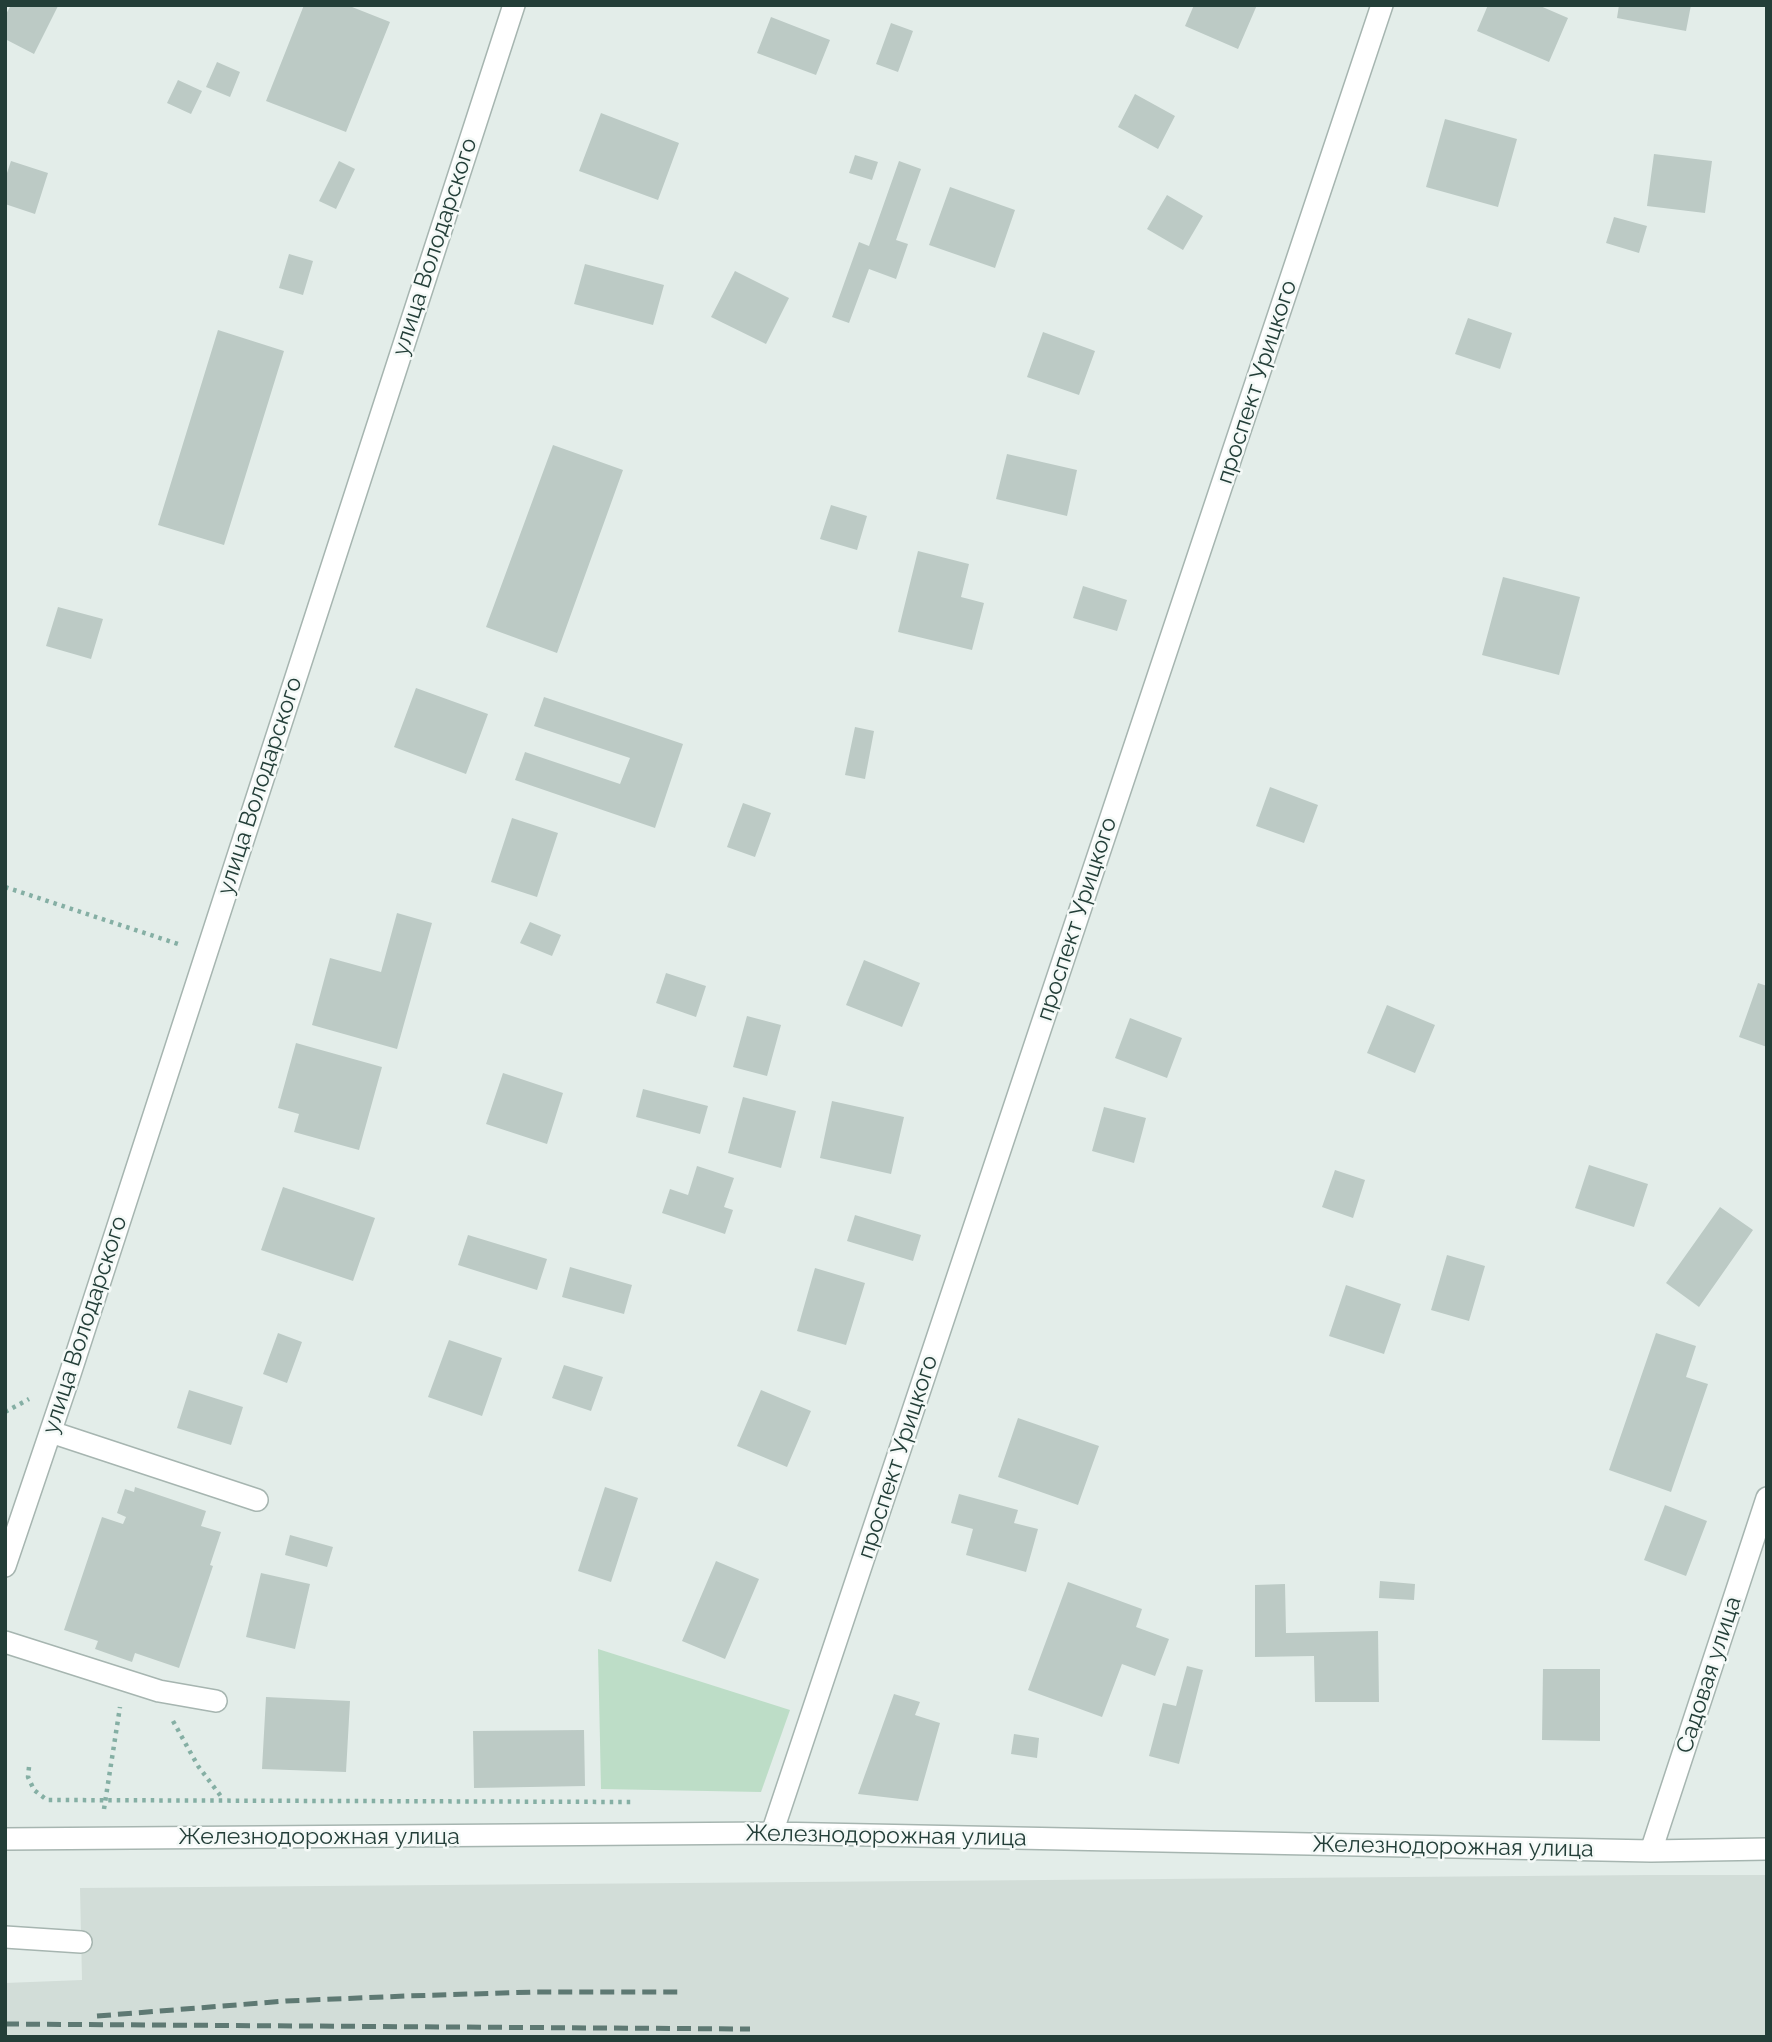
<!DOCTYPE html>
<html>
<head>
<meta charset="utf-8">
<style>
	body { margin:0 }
	#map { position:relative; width:1772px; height:2042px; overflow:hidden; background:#e3ede9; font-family:Raleway,sans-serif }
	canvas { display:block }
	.frame { position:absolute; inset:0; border:7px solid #233e38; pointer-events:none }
</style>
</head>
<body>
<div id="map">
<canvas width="1772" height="2042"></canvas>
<div class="frame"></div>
</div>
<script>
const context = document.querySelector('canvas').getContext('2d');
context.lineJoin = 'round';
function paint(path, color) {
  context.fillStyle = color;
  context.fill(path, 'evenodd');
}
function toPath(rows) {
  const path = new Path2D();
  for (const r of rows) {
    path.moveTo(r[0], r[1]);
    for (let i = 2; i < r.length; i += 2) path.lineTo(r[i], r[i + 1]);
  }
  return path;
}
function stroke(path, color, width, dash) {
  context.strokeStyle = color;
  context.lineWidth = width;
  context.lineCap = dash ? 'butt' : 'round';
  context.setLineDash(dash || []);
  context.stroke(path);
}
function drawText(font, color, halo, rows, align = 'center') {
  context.font = font + ' Raleway,sans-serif';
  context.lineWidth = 5;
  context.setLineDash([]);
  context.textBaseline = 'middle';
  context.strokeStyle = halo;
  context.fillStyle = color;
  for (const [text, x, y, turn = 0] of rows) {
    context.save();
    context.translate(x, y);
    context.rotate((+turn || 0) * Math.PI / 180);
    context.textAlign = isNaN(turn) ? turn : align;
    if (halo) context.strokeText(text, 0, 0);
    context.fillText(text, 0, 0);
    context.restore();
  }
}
const built = toPath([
	[1646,1875,1767,1875,1767,2037,5,2037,5,1983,82,1980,80,1888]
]);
const green = toPath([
	[598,1649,790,1710,761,1792,601,1789]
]);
const building = toPath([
	[11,5,58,6,34,54,5,39,5,16],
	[304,5,347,5,390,22,346,132,266,101],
	[1194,5,1257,5,1238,49,1185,26],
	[1488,5,1538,5,1568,18,1549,62,1477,31],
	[1619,5,1691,5,1686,31,1617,18],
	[771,17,830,40,816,75,757,53],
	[891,23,913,31,898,72,876,64],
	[217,62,240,72,230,97,206,87],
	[178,80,202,91,191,114,167,103],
	[1135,94,1175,116,1158,149,1118,127],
	[601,113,679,143,658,200,579,171],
	[1445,119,1517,139,1498,207,1426,187],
	[1654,154,1712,161,1705,213,1647,206],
	[855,155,878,162,872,180,849,173],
	[11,161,48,173,35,214,5,204,5,179],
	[339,161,355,169,336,209,319,201],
	[899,161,921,169,896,240,908,244,896,279,869,269,849,323,832,317,859,242,869,246],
	[950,187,1015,210,995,268,929,245],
	[1167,195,1203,216,1183,250,1147,229],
	[1614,217,1647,226,1639,253,1606,243],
	[289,254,313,261,303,295,279,288],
	[585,264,664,285,653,325,574,304],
	[735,271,789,298,766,344,711,317],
	[1468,318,1512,333,1500,369,1455,354],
	[218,330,284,351,224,545,158,525],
	[1043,332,1095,351,1079,395,1027,377],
	[553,445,623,470,557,653,486,627],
	[1007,454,1077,470,1067,516,996,499],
	[831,505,867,516,857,550,820,539],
	[918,551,969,564,961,597,984,603,972,650,898,632],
	[1503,577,1580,597,1559,675,1482,655],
	[1083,586,1127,600,1117,631,1073,618],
	[58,607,103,619,91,659,46,646],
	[416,688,488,714,466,774,394,747],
	[544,697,683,744,655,828,515,780,525,752,620,784,630,758,534,726],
	[855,727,874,731,865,779,845,775],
	[1270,787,1318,805,1304,843,1256,826],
	[743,803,771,813,755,857,727,847],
	[512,818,558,833,537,897,491,882],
	[397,913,432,923,397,1049,312,1025,330,958,381,972],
	[530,922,561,935,552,956,520,943],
	[864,960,920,983,902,1027,846,1005],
	[666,973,706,986,696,1017,656,1003],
	[1758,983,1767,986,1767,1047,1739,1037],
	[1387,1005,1435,1025,1415,1073,1367,1053],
	[747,1016,781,1025,767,1076,733,1067],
	[1130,1018,1182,1038,1167,1078,1115,1058],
	[296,1043,382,1067,359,1150,294,1132,299,1114,278,1108],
	[503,1073,563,1093,547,1144,486,1124],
	[643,1089,708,1106,700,1134,636,1117],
	[743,1097,796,1111,781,1168,728,1153],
	[832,1101,904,1117,891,1174,820,1158],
	[1104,1107,1146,1118,1134,1163,1092,1151],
	[1589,1165,1648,1184,1634,1227,1575,1208],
	[697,1166,734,1178,724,1207,733,1210,725,1234,662,1213,670,1189,688,1195],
	[1335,1170,1365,1180,1353,1218,1322,1207],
	[283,1187,375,1218,353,1281,261,1250],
	[1720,1207,1753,1230,1699,1307,1666,1283],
	[855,1215,921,1235,913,1261,847,1241],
	[468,1235,547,1259,537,1290,458,1265],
	[1447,1255,1485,1266,1469,1321,1431,1310],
	[570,1267,632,1285,624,1314,562,1297],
	[815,1268,865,1283,846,1345,797,1331],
	[1346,1285,1401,1304,1384,1354,1329,1336],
	[278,1333,302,1342,287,1383,263,1374],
	[1656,1333,1696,1346,1686,1377,1708,1384,1671,1492,1609,1470],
	[449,1340,502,1358,482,1416,428,1397],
	[564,1365,603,1377,591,1411,552,1398],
	[189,1390,243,1407,231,1445,177,1428],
	[761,1390,811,1411,787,1467,737,1446],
	[1018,1418,1099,1446,1078,1505,998,1477],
	[135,1487,206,1511,201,1526,221,1532,210,1565,213,1566,179,1668,135,1653,132,1662,95,1649,98,1641,64,1630,102,1517,123,1524,126,1517,117,1513,125,1489,134,1492],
	[605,1487,638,1498,611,1582,578,1571],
	[959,1494,1018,1510,1014,1523,1038,1529,1026,1572,966,1555,973,1529,951,1523],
	[1665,1505,1707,1521,1686,1576,1644,1560],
	[290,1535,333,1547,327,1567,285,1555],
	[716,1561,759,1579,725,1659,682,1641],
	[261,1573,310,1584,295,1649,246,1637],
	[1380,1581,1415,1584,1414,1600,1379,1598],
	[1068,1582,1142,1609,1136,1627,1169,1639,1155,1676,1122,1664,1102,1717,1028,1690],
	[1285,1584,1286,1633,1378,1631,1379,1702,1315,1702,1314,1656,1255,1657,1255,1585],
	[1187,1666,1203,1670,1179,1764,1149,1756,1163,1703,1176,1706],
	[1543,1669,1600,1669,1600,1741,1542,1740],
	[894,1694,920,1702,915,1715,940,1723,918,1801,858,1794],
	[266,1697,350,1701,346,1772,262,1769],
	[584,1730,585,1786,474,1788,473,1731],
	[1014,1734,1039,1738,1037,1758,1011,1754]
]);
const path = toPath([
	[5,887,181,945],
	[5,1412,29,1399],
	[173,1721,198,1766,223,1799],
	[29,1767,28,1777,34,1790,47,1800,632,1802],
	[104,1809,120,1707]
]);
const minor = toPath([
	[51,1432,257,1500],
	[5,1566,69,1377,514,5],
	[5,1642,159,1691,216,1701],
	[772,1833,1382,5],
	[5,1839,772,1833,1651,1851,1767,1849],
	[1651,1851,1767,1498],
	[5,1937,81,1942]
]);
const rail = toPath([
	[97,2016,286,2001,407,1996,535,1992,684,1992],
	[5,2024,750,2029]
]);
const streetNames = [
	["улица Володарского",435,247,-72],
	["проспект Урицкого",1257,382,-72],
	["улица Володарского",260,786,-72],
	["проспект Урицкого",1077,919,-72],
	["улица Володарского",85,1325,-72],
	["проспект Урицкого",898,1457,-72],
	["Садовая улица",1709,1675,-72],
	["Железнодорожная улица",886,1836,1],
	["Железнодорожная улица",319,1837],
	["Железнодорожная улица",1453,1847,1]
];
paint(built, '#d2ddd8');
paint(green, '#bdddc7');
paint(building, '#bccac5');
stroke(minor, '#a6b5b0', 24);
stroke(path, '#85afa4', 4.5, [3.5, 5]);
stroke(minor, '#fff', 21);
stroke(rail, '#5e7973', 5, [14, 7]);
drawText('23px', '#233e38', '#f4f9f7', streetNames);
</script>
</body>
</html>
